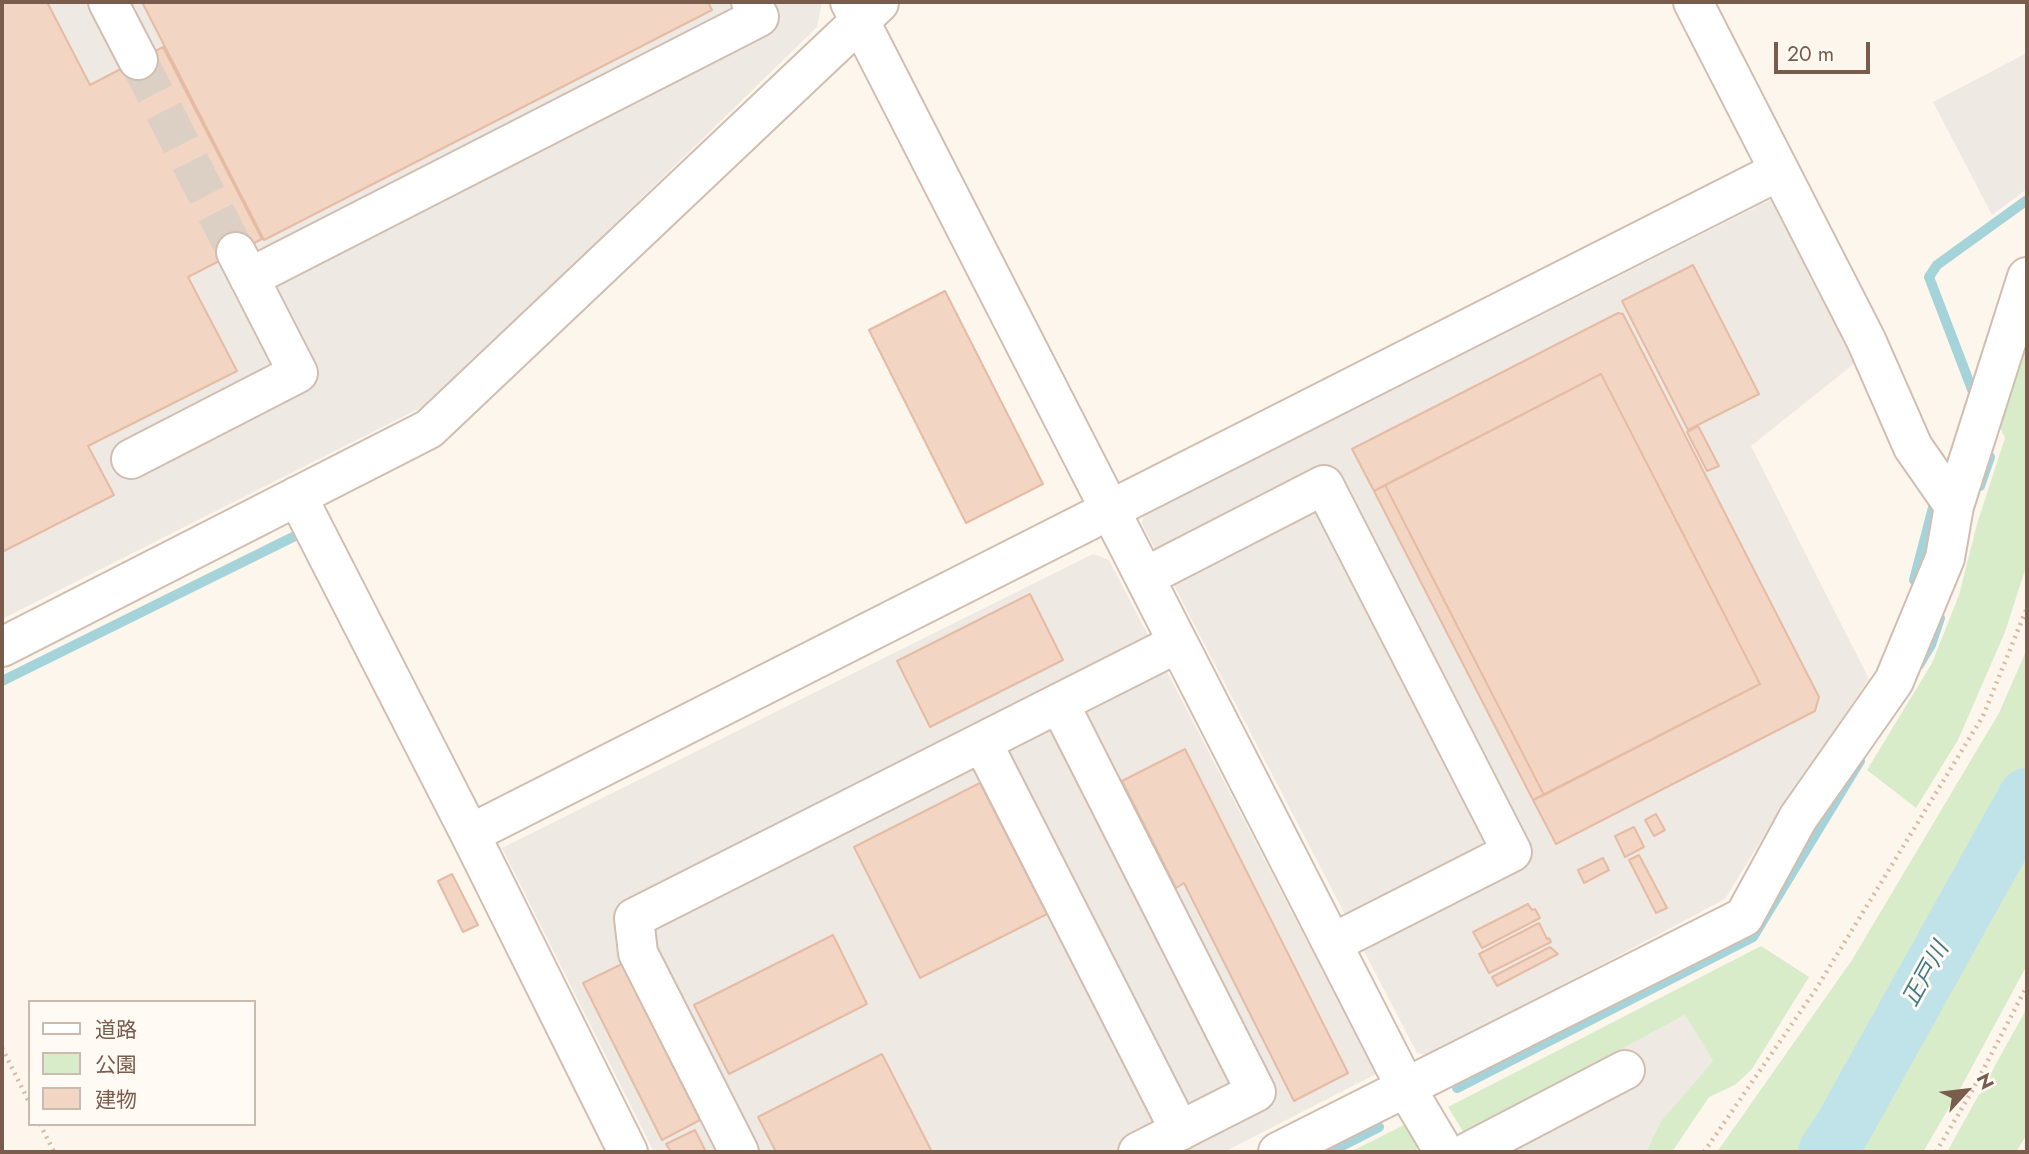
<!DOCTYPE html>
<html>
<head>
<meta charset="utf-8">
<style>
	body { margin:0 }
	#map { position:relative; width:2029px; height:1154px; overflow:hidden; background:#fdf6ec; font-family:Jost,"Noto Sans JP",sans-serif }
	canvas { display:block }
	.frame { position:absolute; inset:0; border:4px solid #7a5c4d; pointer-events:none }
	.legend { position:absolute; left:28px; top:1000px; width:228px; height:126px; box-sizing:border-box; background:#fffaf3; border:2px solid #cabbb1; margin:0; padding:9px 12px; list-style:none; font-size:21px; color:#7a5c4d }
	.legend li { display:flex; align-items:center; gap:14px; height:35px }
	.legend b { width:35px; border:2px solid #cabbb1 }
	.north { position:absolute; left:1931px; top:1056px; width:70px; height:70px; -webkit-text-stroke:5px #fffaf3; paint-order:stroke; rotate:63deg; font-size:19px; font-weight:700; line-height:28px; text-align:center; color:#7a5c4d }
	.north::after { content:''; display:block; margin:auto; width:24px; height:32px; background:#7a5c4d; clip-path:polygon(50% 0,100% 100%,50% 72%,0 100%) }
	.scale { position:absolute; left:1774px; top:42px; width:96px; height:32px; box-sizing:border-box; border:4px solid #7a5c4d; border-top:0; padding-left:9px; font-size:21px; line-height:24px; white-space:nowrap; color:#7a5c4d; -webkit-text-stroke:5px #fffaf3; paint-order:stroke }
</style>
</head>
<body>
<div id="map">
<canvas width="2029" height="1154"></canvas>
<div class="frame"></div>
<ul class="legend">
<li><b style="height:9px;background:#fff"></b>道路</li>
<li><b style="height:19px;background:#d8ecc9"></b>公園</li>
<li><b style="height:19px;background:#f3d5c3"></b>建物</li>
</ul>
<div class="north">N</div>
<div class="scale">20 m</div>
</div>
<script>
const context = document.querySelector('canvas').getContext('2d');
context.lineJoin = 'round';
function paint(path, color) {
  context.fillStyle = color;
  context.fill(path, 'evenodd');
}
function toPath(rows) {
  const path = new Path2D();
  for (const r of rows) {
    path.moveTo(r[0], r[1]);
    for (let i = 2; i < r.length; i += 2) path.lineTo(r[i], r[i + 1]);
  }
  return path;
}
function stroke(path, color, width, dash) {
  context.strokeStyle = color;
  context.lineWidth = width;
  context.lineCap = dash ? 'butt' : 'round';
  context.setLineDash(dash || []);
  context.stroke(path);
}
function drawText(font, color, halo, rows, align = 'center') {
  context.font = font + ' Jost,"Noto Sans JP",sans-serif';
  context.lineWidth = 6;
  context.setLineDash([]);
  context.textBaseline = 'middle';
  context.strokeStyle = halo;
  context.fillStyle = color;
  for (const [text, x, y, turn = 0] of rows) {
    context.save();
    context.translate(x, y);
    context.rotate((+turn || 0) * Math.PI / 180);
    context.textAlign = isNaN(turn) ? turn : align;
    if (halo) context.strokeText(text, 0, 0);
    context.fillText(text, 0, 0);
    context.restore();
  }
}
const industrial = toPath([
	[2,2,822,2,817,27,434,401,2,619],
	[2027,53,2027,189,1992,215,1933,102],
	[1778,196,1860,359,1751,446,1869,679,1779,811,1725,899,1429,1056,1417,1053,1142,524,1143,516],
	[1093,554,1109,560,1376,1074,1224,1152,654,1152,502,848],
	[1685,1015,1713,1061,1661,1121,1646,1152,1476,1152,1464,1133]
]);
const green = toPath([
	[2027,340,2027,564,2005,632,1958,740,1916,808,1867,770,1932,663,1959,595,1977,524,2005,438,1996,418],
	[2027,649,2027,780,1813,1152,1717,1152,1852,960,1999,713],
	[2027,826,2027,965,1960,1089,1923,1152,1842,1152],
	[1761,946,1809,977,1752,1069,1735,1085,1709,1097,1672,1152,1646,1152,1661,1121,1713,1061,1685,1015,1464,1133,1448,1107],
	[2027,1008,2027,1134,2016,1152,1947,1152],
	[1404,1125,1420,1148,1411,1152,1350,1152]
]);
const stream = toPath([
	[1973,392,1929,277,1937,265,2027,200],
	[1980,486,1990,457],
	[1914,580,1935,500],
	[1919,665,1931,645,1940,618],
	[2,681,297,535],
	[1457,1088,1753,937,1860,761],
	[1330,1152,1379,1127]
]);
const river = toPath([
	[1827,1152,1844,1126,2027,797]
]);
const building = toPath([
	[2,2,47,2,90,85,163,47,262,239,188,277,237,371,88,446,114,495,2,552,2,2],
	[142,2,708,2,712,10,264,240,142,2],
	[1693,265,1759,394,1688,430,1622,301,1693,265],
	[945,291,1043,484,966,523,869,330,945,291],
	[1618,313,1623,314,1819,697,1815,711,1556,844,1533,800,1760,684,1601,374,1374,491,1352,449,1618,313],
	[1601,374,1760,684,1544,795,1385,485,1601,374],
	[1698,426,1719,466,1707,471,1687,432,1698,426],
	[1385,485,1544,795,1533,800,1374,491,1385,485],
	[1030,594,1063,660,930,727,897,661,1030,594],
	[1185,749,1348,1073,1294,1101,1184,883,1176,888,1122,781,1185,749],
	[980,783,1047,914,920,978,854,847,980,783],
	[1656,814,1665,830,1654,836,1645,820,1656,814],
	[1634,827,1644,847,1625,857,1615,836,1634,827],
	[1639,855,1667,908,1656,913,1629,860,1639,855],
	[1603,858,1609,870,1584,883,1578,870,1603,858],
	[452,874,478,925,463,932,438,881,452,874],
	[1528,904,1532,910,1535,909,1540,918,1482,948,1473,932,1528,904],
	[1539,923,1547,939,1549,938,1551,942,1489,973,1479,954,1539,923],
	[833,935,867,1004,729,1074,694,1005,833,935],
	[1550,947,1558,954,1497,986,1492,977,1550,947],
	[622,964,700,1120,662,1140,583,983,622,964],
	[882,1054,932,1152,776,1152,758,1117,882,1054],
	[695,1130,706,1152,671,1152,666,1144,695,1130]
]);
const minorTunnel = toPath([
	[138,60,236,252]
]);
const path = toPath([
	[2,1048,30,1104],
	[40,1124,54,1152],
	[1704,1152,1816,989,1983,716,2027,608],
	[1936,1152,1972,1091,2027,986]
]);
const minor = toPath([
	[108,2,138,60],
	[850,2,1406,1088,1444,1152],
	[1693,2,1866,340,1913,447,1954,506],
	[249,278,759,17,751,2],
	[131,459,298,373,236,252],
	[297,496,470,834,628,1152],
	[1145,577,1324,485,1512,852,1333,943],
	[2,647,429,429,879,3],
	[1059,703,1256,1092,1138,1152],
	[982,742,1180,1131],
	[470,834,1779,171],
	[739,1152,638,953,634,918,1178,643],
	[1278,1152,1744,917,1798,818,1894,681,1945,558,1954,506,2027,277],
	[1468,1152,1625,1070]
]);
const waterNames = [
	["正戸川",1927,975,-61]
];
paint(industrial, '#efe9e4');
paint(green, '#d8ecc9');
stroke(stream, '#a5d3da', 10);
stroke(river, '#bfe3e8', 58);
paint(building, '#f3d5c3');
stroke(building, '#e6bba3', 2);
stroke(minorTunnel, '#dcd0c4', 38, [38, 19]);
stroke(minor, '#d1beb0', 42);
stroke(path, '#d9b8a5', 4.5, [2, 5]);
stroke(minor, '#fff', 38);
drawText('italic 23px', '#437c86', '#fffaf3', waterNames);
</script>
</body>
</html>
